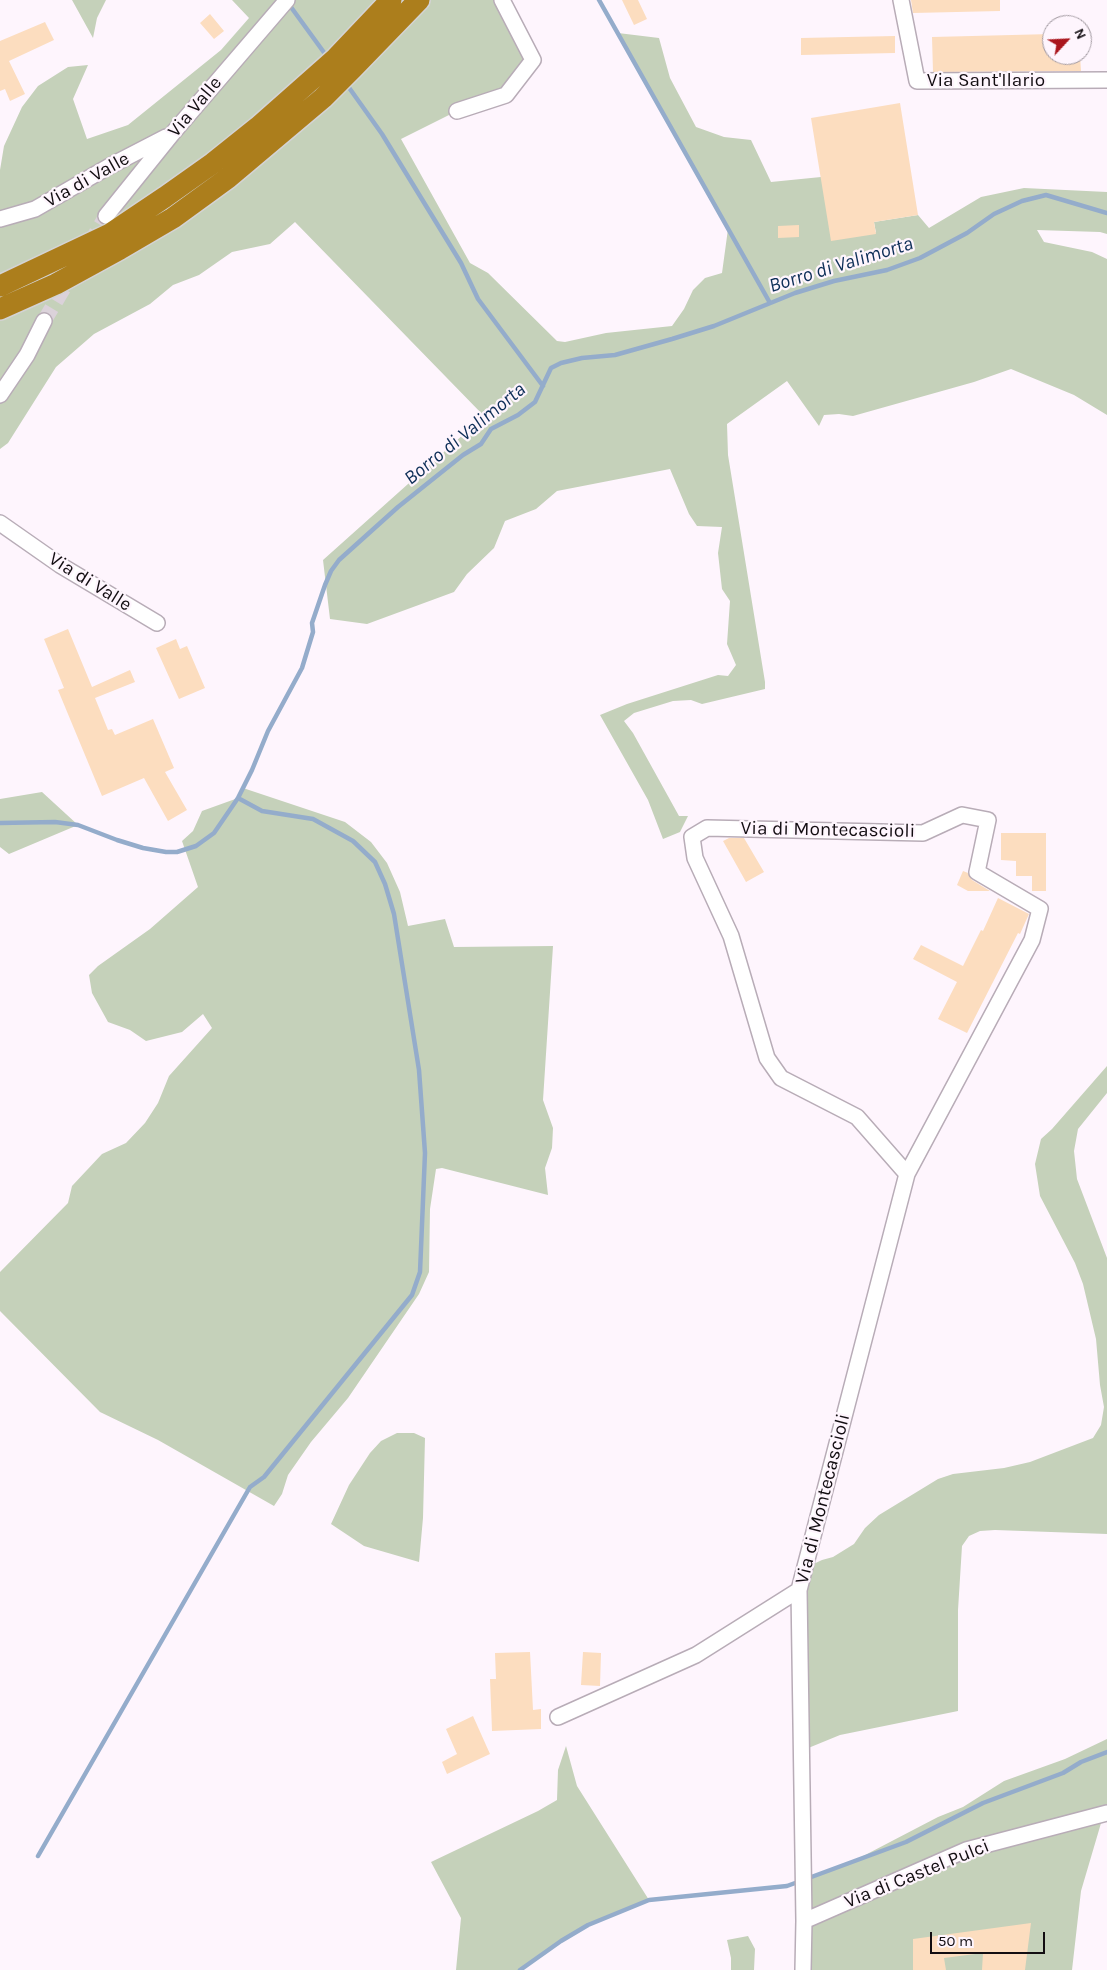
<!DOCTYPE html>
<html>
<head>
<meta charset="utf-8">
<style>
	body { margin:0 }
	#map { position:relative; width:1107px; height:1970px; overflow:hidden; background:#fef5fd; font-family:Karla,sans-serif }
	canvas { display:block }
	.north { position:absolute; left:1042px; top:15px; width:50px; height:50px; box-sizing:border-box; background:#fef5fd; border:1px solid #a0989f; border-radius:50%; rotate:65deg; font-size:14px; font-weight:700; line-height:20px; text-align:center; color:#120d11 }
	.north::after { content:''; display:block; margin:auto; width:18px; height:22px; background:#aa161d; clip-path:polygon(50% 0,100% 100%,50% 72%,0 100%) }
	.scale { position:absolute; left:930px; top:1932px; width:115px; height:22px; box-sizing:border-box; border:2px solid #120d11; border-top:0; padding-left:6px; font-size:15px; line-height:18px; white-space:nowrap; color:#120d11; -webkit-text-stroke:4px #fef5fd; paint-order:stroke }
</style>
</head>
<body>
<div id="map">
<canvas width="1107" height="1970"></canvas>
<div class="north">N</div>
<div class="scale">50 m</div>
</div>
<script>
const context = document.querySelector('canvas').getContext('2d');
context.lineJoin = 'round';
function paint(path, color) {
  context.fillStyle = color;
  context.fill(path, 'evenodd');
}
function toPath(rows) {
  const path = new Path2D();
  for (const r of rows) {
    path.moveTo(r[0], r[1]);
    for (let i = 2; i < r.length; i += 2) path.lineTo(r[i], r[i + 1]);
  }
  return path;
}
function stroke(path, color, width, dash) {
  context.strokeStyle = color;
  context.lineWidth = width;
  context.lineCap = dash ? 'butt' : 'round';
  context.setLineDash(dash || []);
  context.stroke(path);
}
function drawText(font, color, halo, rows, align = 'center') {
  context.font = font + ' Karla,sans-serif';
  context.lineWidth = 4.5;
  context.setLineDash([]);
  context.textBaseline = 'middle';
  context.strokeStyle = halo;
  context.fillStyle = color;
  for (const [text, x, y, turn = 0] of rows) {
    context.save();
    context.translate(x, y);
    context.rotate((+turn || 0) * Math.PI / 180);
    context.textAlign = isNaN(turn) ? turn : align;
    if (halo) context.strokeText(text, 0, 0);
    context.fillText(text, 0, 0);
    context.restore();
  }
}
const green = toPath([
	[72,0,106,0,97,18,93,38],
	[232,0,391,0,213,163,0,286,0,170,4,146,22,107,38,86,68,67,88,65,73,99,87,139,128,125,221,50,249,18],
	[419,0,502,0,533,60,506,95,457,111,401,139,470,263,488,273,557,341,565,342,606,333,672,326,684,309,693,290,705,278,722,273,728,229,618,33,659,38,670,78,696,127,724,137,751,140,771,182,821,177,876,233,874,222,918,215,929,228,981,197,1024,188,1107,192,1107,234,1100,232,1037,230,1044,242,1092,252,1107,259,1107,415,1074,395,1011,369,974,382,853,416,839,414,824,415,819,426,787,381,727,424,728,455,765,682,765,689,702,704,691,700,673,701,634,713,624,721,633,733,679,816,688,816,680,832,663,839,648,800,600,715,627,704,718,675,728,676,736,665,727,644,730,601,722,589,718,553,722,527,697,526,689,514,670,469,557,491,536,509,505,521,494,548,467,574,454,592,367,624,330,619,323,560,484,416,295,222,270,244,232,252,199,275,173,285,150,304,94,334,56,367,8,443,0,449,0,309,173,218],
	[243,788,345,822,371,842,387,863,400,892,408,926,445,919,454,947,553,946,543,1100,553,1128,552,1148,545,1168,548,1195,442,1168,436,1169,430,1209,429,1272,419,1294,348,1398,311,1442,288,1475,282,1494,274,1506,158,1440,100,1412,0,1311,0,1272,68,1203,72,1186,102,1154,126,1143,145,1123,158,1103,169,1076,212,1028,203,1014,182,1032,146,1041,130,1030,108,1022,92,993,89,975,98,966,150,929,198,887,182,841,193,831,202,811,238,798],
	[42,792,78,825,9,854,0,847,0,799],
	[1107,1066,1107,1093,1078,1129,1074,1151,1077,1179,1107,1258,1107,1534,995,1530,980,1531,969,1536,962,1546,958,1610,958,1711,840,1735,801,1751,805,1568,822,1560,833,1557,854,1544,865,1528,879,1515,938,1479,953,1474,1004,1468,1030,1462,1093,1438,1101,1425,1104,1407,1100,1385,1096,1339,1083,1284,1075,1263,1040,1196,1035,1164,1041,1139,1052,1129],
	[397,1433,414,1433,425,1438,423,1518,419,1562,364,1546,331,1524,349,1485,370,1453,381,1441],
	[1107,1739,1107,1813,1104,1813,1081,1891,1072,1970,803,1970,803,1881,844,1866,938,1817,963,1807,1004,1781,1065,1759],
	[566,1746,577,1786,649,1900,588,1925,561,1941,520,1970,456,1970,461,1918,431,1862,538,1811,557,1800,558,1770],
	[748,1936,755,1949,754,1970,731,1970,731,1958,727,1940]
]);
const stream = toPath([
	[599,0,770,303],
	[288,3,328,58],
	[345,82,382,134,461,263,478,299,543,386],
	[0,823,55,822,78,825,117,840,143,848,166,852,177,852,196,846,214,833,238,798,252,770,268,731,302,668,313,632,312,623,325,585,331,571,339,560,398,507,463,455,481,444,491,429,518,415,535,402,551,368,561,363,582,358,615,355,672,339,714,326,795,293,834,281,887,270,920,258,967,233,994,214,1022,201,1046,195,1107,213],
	[38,1856,250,1487,264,1477,412,1295,420,1272,425,1153,419,1070,394,914,385,884,375,862,353,841,313,819,262,811,238,798],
	[520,1970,561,1941,588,1925,649,1900,787,1886,906,1842,983,1803,1063,1773,1081,1762,1107,1752]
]);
const building = toPath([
	[622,0,638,0,647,19,634,25],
	[911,0,1000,0,1000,11,913,13],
	[210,14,224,31,214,39,200,23],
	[45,22,54,40,9,61,25,94,10,101,5,89,0,91,0,41],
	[1052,34,1052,55,1080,55,1081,71,933,72,932,37],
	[895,36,895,53,801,55,801,38],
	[900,103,918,215,874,222,876,234,831,241,811,118],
	[799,225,799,237,778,238,778,226],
	[68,629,92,687,130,670,135,682,95,698,108,730,112,729,115,735,153,719,174,768,165,772,187,810,168,821,144,778,102,796,58,690,64,688,44,639],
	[176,639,180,649,187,646,205,688,179,699,156,648],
	[1001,833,1046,833,1046,891,1032,891,1032,876,1016,876,1016,861,1001,860],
	[729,838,744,838,764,872,746,882,723,841],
	[963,871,968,873,972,880,990,891,968,891,957,885],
	[998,898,1029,914,1020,934,1018,933,967,1033,938,1019,957,982,913,959,921,945,963,966,981,930,983,931],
	[530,1652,533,1710,541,1709,541,1729,492,1731,490,1679,496,1679,495,1653],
	[583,1652,601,1653,600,1686,581,1685],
	[473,1716,490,1754,447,1774,442,1762,457,1754,446,1729],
	[1031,1923,1025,1970,982,1970,983,1953,944,1958,946,1970,913,1970,913,1939]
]);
const minorTunnel = toPath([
	[89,245,106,216],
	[44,321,71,276]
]);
const minor = toPath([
	[901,0,917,81,1107,80],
	[457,111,506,95,533,60,502,0],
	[106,216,172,134,287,0],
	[0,219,35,209,108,167,166,137],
	[0,395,27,355,44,321],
	[0,523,60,565,157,623],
	[558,1717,696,1655,799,1590],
	[804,1921,966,1850,1107,1813],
	[803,1970,804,1921,799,1590,907,1174,1032,940,1040,909,977,872,988,820,962,815,923,833,707,828,692,837,695,858,731,936,767,1058,781,1078,857,1117,907,1174]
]);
const highway = toPath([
	[0,286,110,234,165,197,213,163,258,127,336,58,391,0],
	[0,309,56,284,120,249,173,218,228,178,323,98,352,69,419,0]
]);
const streetNames = [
	["Via Sant'Ilario",986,81],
	["Via Valle",195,107,-50],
	["Via di Valle",87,180,-29],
	["Via di Valle",90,582,32],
	["Via di Montecascioli",828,830,1],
	["Via di Montecascioli",823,1499,-76],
	["Via di Castel Pulci",917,1874,-22]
];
const waterNames = [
	["Borro di Valimorta",841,265,-17],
	["Borro di Valimorta",465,434,-39]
];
paint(green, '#c5d1ba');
stroke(stream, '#94accb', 4.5);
paint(building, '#fcddbf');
stroke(minorTunnel, '#dbd2da', 15, [15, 8]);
stroke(minor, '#b8acb7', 18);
stroke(highway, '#d4d3d4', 24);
stroke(minor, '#fff', 15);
stroke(highway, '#ac7e1c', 21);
drawText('19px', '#120d11', '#fef5fd', streetNames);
drawText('italic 20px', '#0d2e57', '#fef5fd', waterNames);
</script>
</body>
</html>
